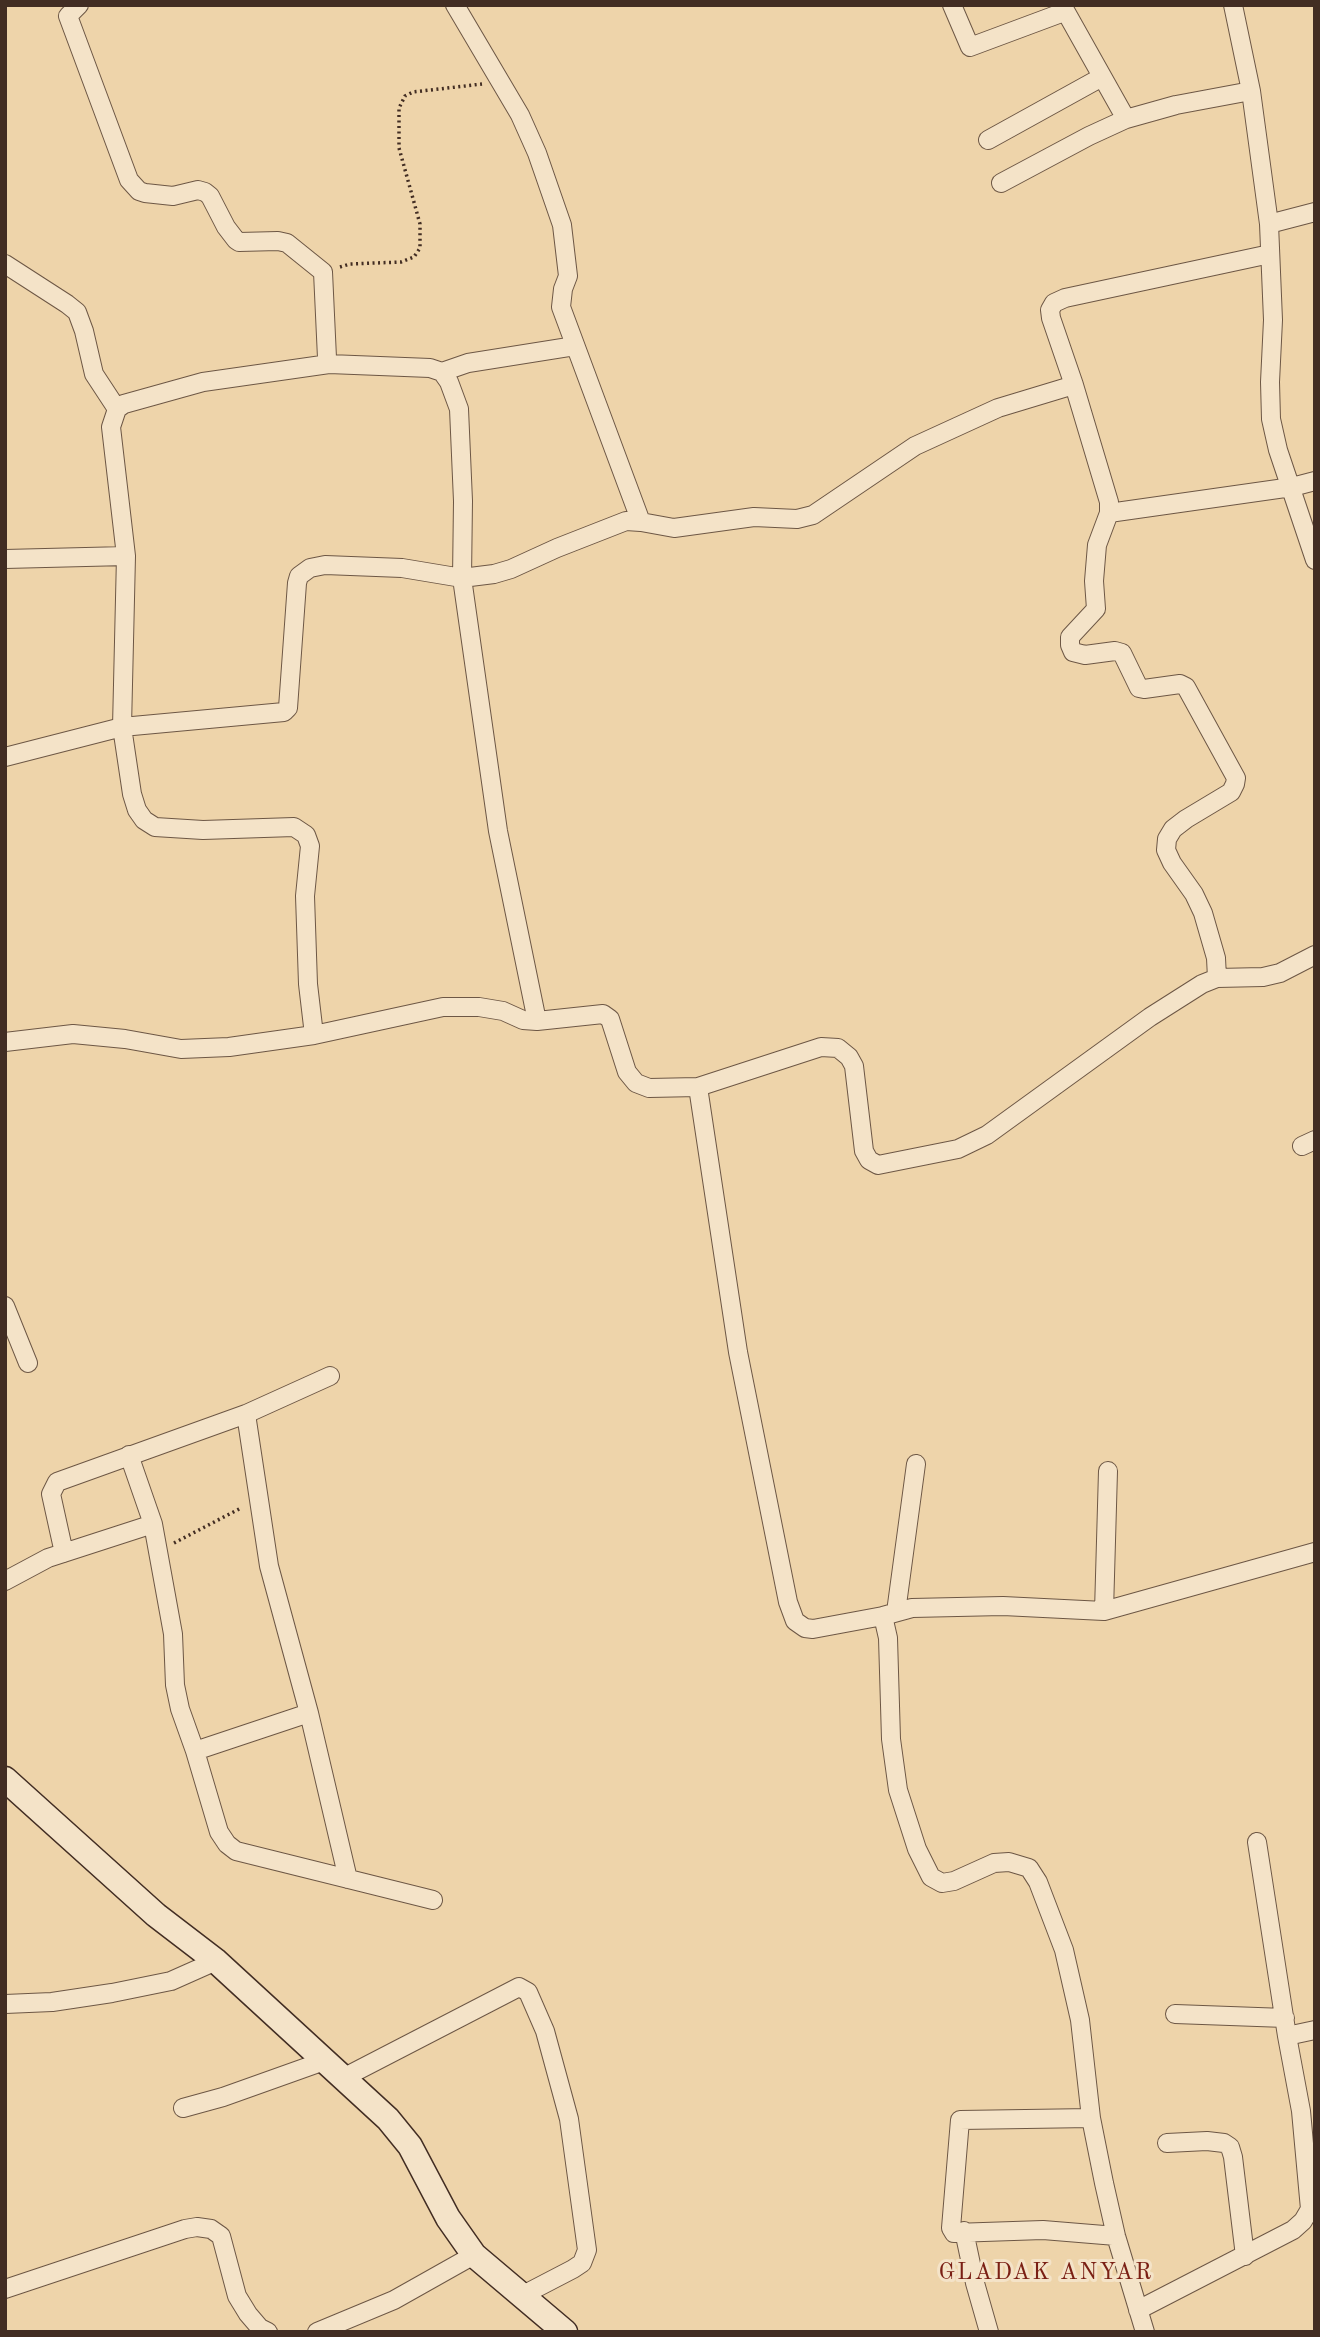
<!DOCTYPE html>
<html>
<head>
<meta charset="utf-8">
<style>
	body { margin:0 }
	#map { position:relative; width:1320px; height:2337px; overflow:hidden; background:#eed4aa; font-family:"Old Standard TT",serif }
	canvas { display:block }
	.frame { position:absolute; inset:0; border:7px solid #422d23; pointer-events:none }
</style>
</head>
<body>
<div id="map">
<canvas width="1320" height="2337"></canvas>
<div class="frame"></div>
</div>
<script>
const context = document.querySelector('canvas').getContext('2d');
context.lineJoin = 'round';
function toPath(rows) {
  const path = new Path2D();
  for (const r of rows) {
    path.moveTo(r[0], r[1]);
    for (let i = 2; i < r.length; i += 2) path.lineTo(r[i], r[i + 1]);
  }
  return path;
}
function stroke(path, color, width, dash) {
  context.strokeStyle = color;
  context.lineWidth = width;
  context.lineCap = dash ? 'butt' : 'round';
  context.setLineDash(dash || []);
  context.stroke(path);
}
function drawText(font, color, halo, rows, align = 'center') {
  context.font = font + ' "Old Standard TT",serif';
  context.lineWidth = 6;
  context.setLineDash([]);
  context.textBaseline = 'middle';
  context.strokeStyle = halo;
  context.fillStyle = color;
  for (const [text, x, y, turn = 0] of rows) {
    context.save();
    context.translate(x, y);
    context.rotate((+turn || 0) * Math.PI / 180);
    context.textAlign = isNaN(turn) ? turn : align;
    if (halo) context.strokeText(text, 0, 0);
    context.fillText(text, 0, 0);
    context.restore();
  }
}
const path = toPath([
	[340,267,350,264,401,262,414,257,420,248,420,224,399,148,399,108,405,96,413,92,482,84],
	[174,1543,241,1508]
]);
const street = toPath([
	[79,5,68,16,129,180,139,191,145,193,173,196,198,190,205,192,210,196,226,227,236,240,239,242,278,241,287,243,323,272,327,358,329,364,203,382,124,404,117,409,111,427,126,556,122,727,132,794,137,810,144,820,155,827,203,830,294,827,306,835,310,846,305,896,308,984,314,1035],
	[455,5,520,115,537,153,562,225,568,276,563,289,561,307,641,522],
	[952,5,970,47,1064,12],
	[1062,5,1126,119],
	[1233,5,1251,91,1269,224,1273,320,1270,382,1271,419,1278,450,1315,560],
	[988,140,1102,77],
	[1001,183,1089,136,1126,119,1176,105,1251,91],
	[1269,224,1315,212],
	[5,264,67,304,77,312,84,331,94,374,117,409],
	[329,364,430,368,442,372,449,382,459,409,463,501,462,578,498,831,537,1021],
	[442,372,468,363,575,346],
	[1109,513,1292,487,1315,481],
	[5,559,126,556],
	[5,757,122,727,284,712,288,708,297,583,299,576,310,568,325,565,402,568,462,578,494,574,511,569,557,548,626,521,641,522,674,528,754,517,797,519,813,515,915,446,998,408,1074,385],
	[1217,978,1216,958,1203,913,1194,894,1172,863,1166,850,1167,839,1173,829,1186,819,1231,792,1235,784,1236,778,1186,687,1180,684,1144,689,1139,688,1122,653,1115,651,1085,655,1073,652,1070,645,1070,637,1096,609,1094,581,1097,545,1109,513,1109,502,1074,385,1051,318,1050,310,1054,303,1065,298,1270,254],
	[5,1042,73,1034,125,1039,181,1049,229,1047,314,1035,443,1007,479,1007,503,1011,523,1020,537,1021,603,1014,610,1019,627,1072,636,1083,649,1088,698,1087,821,1047,838,1048,849,1057,854,1066,864,1151,869,1160,878,1165,958,1149,987,1135,1150,1017,1202,984,1217,978,1263,977,1280,973,1315,955],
	[698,1087,738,1352,788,1602,795,1621,805,1628,813,1629,883,1616,888,1638,891,1739,898,1790,917,1849,931,1877,942,1883,954,1881,994,1863,1009,1862,1029,1868,1038,1882,1064,1950,1080,2020,1091,2118,1104,2183,1116,2236,1145,2332],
	[1302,1146,1315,1140],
	[5,1306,28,1363],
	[246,1414,269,1566,309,1713,348,1879],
	[129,1455,153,1524,173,1634,175,1685,180,1709,195,1751,219,1832,227,1844,236,1851,433,1900],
	[64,1553,51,1494,57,1482,246,1414,330,1376],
	[5,1581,48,1558,153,1524],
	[1104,1611,1108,1471],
	[896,1612,916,1464],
	[883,1616,912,1608,1003,1606,1104,1611,1315,1552],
	[195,1751,309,1713],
	[1257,1842,1287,2036],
	[5,2004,52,2002,112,1993,171,1981,216,1961],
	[1175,2014,1285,2018],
	[343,2078,519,1987,528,1992,545,2031,569,2119,587,2250,582,2263,573,2269,523,2295],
	[183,2108,223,2097,324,2061],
	[1091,2118,960,2120,951,2228,954,2233,1043,2230,1116,2236],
	[1167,2143,1207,2141,1224,2143,1230,2147,1233,2157,1245,2256],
	[964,2231,975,2283,989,2332],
	[5,2289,185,2229,197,2227,211,2229,221,2236,237,2296,248,2314,260,2328,268,2332],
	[1138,2310,1293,2230,1303,2221,1310,2209,1301,2111,1287,2036,1315,2030],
	[317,2332,394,2300,474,2255]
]);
const secondary = toPath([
	[5,1779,156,1915,216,1961,388,2119,410,2146,448,2218,474,2255,565,2332]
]);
const quarterNames = [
	["GLADAK ANYAR",1046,2273]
];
stroke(street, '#6d5745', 20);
stroke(secondary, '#422d23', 27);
stroke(path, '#422d23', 3.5, [2, 3.5]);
stroke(street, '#f4e3c8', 18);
stroke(secondary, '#f4e3c8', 24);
context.letterSpacing = '2px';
drawText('23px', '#7a1f14', '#f4e3c8', quarterNames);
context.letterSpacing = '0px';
</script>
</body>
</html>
